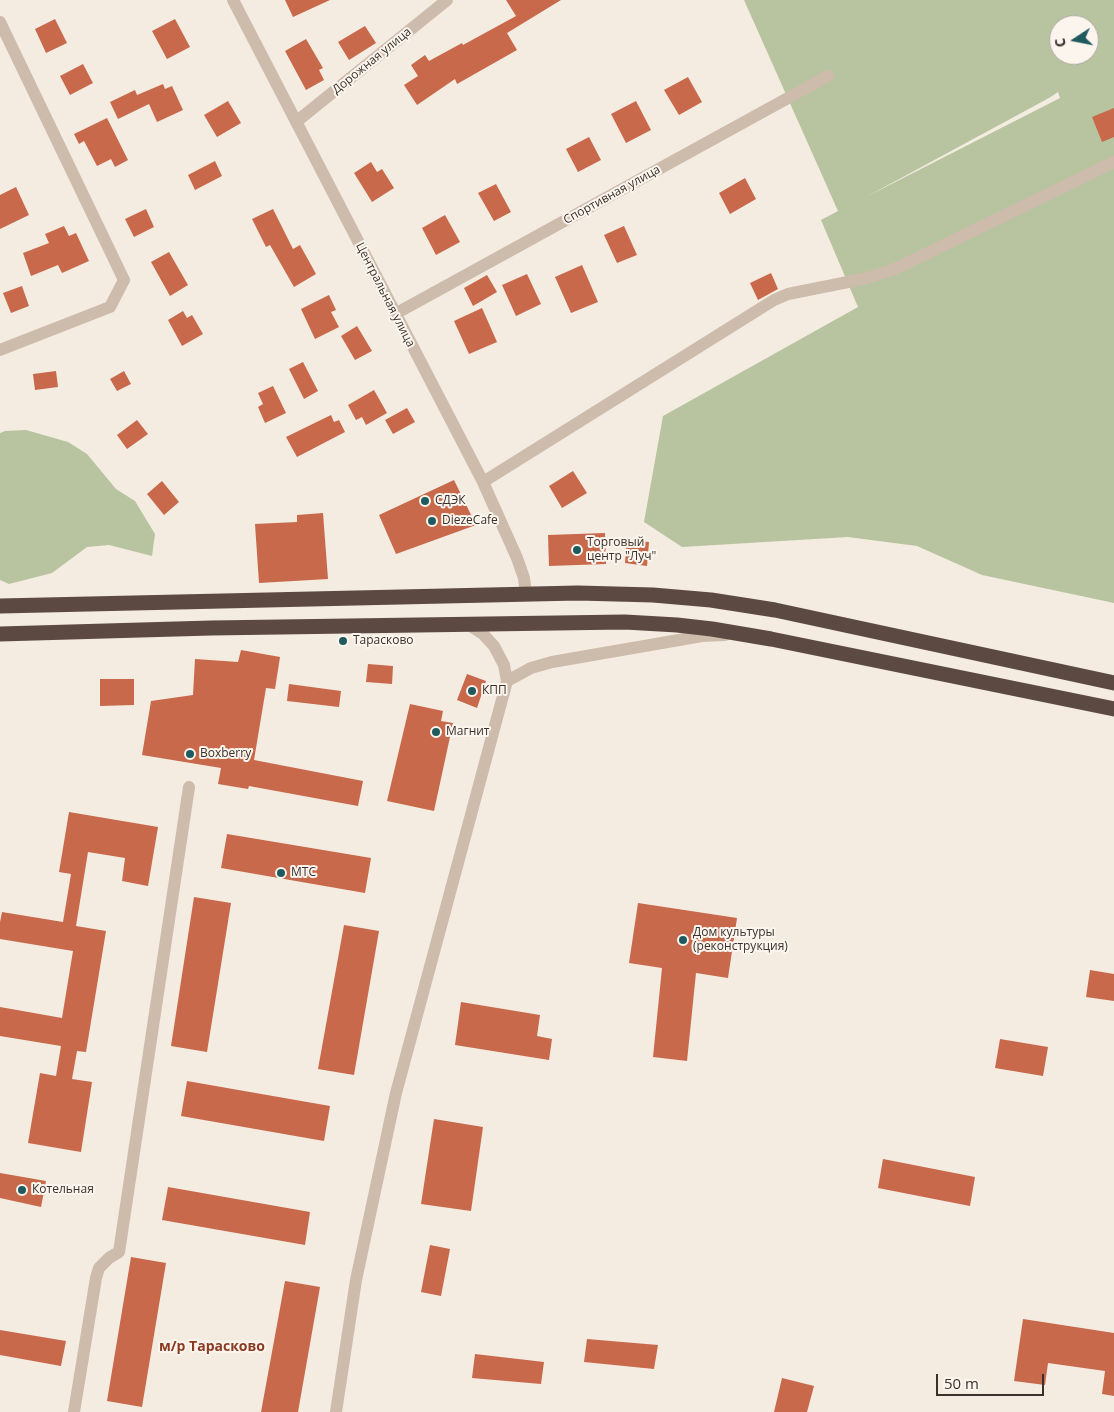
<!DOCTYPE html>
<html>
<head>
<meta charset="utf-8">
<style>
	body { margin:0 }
	#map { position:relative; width:1114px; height:1412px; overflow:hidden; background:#f4ebe1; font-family:"Open Sans",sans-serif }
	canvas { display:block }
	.north { position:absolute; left:1049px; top:15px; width:50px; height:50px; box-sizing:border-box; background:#fbf5ee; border:1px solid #aea6a0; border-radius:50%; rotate:259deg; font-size:14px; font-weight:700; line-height:20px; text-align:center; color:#3b302b }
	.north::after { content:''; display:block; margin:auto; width:18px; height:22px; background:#1f5a5e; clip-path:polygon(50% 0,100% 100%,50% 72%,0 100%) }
	.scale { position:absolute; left:936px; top:1374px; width:108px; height:22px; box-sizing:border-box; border:2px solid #3b302b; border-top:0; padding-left:6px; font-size:15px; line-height:18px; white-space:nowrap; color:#3b302b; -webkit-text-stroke:4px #fbf5ee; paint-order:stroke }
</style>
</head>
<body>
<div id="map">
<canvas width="1114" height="1412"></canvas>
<div class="north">С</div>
<div class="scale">50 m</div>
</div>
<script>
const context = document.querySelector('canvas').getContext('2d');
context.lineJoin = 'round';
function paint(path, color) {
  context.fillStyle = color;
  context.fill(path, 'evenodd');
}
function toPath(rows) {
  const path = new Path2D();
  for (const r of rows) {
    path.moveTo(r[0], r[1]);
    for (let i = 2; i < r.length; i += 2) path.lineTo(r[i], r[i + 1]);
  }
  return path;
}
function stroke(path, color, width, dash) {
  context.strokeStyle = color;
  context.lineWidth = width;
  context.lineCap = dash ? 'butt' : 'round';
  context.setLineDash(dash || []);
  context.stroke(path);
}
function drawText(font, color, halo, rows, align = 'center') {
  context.font = font + ' "Open Sans",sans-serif';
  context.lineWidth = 4;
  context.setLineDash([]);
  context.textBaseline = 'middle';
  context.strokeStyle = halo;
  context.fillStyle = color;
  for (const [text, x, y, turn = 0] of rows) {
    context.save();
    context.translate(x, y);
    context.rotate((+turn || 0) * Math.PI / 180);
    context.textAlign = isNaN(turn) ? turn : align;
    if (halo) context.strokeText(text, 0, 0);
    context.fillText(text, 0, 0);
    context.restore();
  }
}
const green = toPath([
	[744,0,1114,0,1114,603,982,575,917,546,848,537,682,547,644,522,663,416,858,307,821,220,838,211],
	[1059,25,1089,25,1089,55,1059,55],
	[1058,92,1060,98,866,197,1049,98],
	[26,430,68,442,87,454,116,489,135,501,155,534,152,556,109,545,87,547,52,573,9,584,0,580,0,433,5,431]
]);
const building = toPath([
	[285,0,330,0,293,17],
	[506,0,561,0,507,33,517,50,457,84,455,79,417,105,404,85,418,76,411,65,425,55,429,61,462,43,463,45,516,16],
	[55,19,67,43,46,53,35,29],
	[175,19,190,47,167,59,152,31],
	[365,26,376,43,349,60,338,42],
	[306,39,323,68,319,70,324,80,306,90,285,51],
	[83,64,93,83,70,95,60,76],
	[688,77,702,102,679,115,664,90],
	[163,84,165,89,172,86,183,110,157,122,149,104,118,119,110,102,135,90,137,95],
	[228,101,241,123,217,137,204,115],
	[636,101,651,130,626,143,611,114],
	[1114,108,1114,137,1102,142,1092,117],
	[107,118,128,160,115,167,111,159,97,166,84,141,79,144,74,134],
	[589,137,601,160,578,172,566,149],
	[215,161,222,176,195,190,188,175],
	[371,162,377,172,382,169,394,188,372,202,354,173],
	[745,178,756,199,730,214,719,193],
	[496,184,511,212,494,221,478,193],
	[16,187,29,215,0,229,0,195],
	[146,209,154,227,134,237,125,219],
	[273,209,293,249,300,245,316,274,294,287,270,245,266,247,252,219],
	[445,215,460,242,436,255,422,228],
	[64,226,69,236,76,233,89,261,62,273,58,265,31,276,23,253,49,243,45,234],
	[624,226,637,255,617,263,604,235],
	[169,252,188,285,170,296,151,262],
	[582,265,598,302,571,313,555,277],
	[771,273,778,289,758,300,750,283],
	[527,274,541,304,516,316,502,285],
	[487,275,497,292,473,306,464,288],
	[22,286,29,306,11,313,3,293],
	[329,295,336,310,331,312,339,327,315,339,301,309],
	[482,308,497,342,469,354,454,321],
	[183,311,187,318,192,315,203,334,182,346,168,320],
	[357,326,372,351,355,360,341,336],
	[303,362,318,391,304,399,289,369],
	[56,371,58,387,35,390,33,374],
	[124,371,131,384,117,391,110,379],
	[273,386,286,413,265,423,258,407,263,404,258,393],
	[374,390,387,413,366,425,362,417,356,420,348,405],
	[407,408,415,422,393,434,385,420],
	[331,415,334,422,339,420,345,432,297,457,286,437],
	[137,420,148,434,127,449,117,435],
	[573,471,587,493,562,508,549,486],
	[454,480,476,525,396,554,379,515],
	[162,481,179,502,164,515,147,494],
	[323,513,328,579,259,583,255,524,297,522,297,515],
	[605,533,606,564,549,566,548,535],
	[627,540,649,542,647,566,625,563],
	[241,650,280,657,275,689,266,688,254,760,363,781,358,806,249,786,248,789,218,784,221,768,142,755,151,701,193,695,195,659,238,662],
	[368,664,393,666,392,684,366,682],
	[467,674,486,681,477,708,457,700],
	[100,679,134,679,134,705,100,706],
	[289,684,341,691,339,707,287,701],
	[410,704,443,711,441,721,453,723,434,811,387,801],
	[69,812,158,827,148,886,122,881,125,858,88,852,76,926,106,931,86,1052,77,1051,72,1079,92,1082,81,1152,28,1143,40,1073,56,1076,61,1046,0,1036,0,1007,62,1018,73,951,0,939,0,922,2,912,63,922,71,874,59,872],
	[227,834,371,858,365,893,221,868],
	[194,897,231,903,207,1052,171,1046],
	[638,903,737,918,728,978,696,973,687,1061,653,1057,662,968,629,963],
	[344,925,379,931,354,1075,318,1069],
	[1090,970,1114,974,1114,1001,1086,997],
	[461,1002,540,1015,537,1036,552,1039,549,1060,455,1045],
	[1000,1039,1048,1047,1043,1076,995,1068],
	[187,1081,330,1106,324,1141,181,1116],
	[434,1119,483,1127,471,1211,421,1204],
	[883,1159,975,1177,970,1206,878,1188],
	[0,1173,46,1181,41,1207,0,1198],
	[168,1187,310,1212,305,1245,162,1220],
	[430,1245,450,1249,441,1296,421,1292],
	[131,1257,166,1263,142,1407,107,1401],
	[285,1281,320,1287,298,1412,261,1412],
	[1023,1319,1114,1333,1114,1396,1102,1394,1105,1371,1048,1363,1045,1385,1014,1381],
	[0,1330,66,1341,61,1366,0,1355],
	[587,1339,658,1345,654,1369,584,1362],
	[475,1354,544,1362,541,1384,472,1378],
	[782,1378,814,1386,807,1412,774,1412]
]);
const minor = toPath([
	[233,0,483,482,517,558,524,578,526,594],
	[0,22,124,280,110,307,0,350],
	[296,122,447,0],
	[395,314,828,76],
	[483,482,774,300,788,294,863,279,895,269,1114,162],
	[507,681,531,668,552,662,702,636,725,635],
	[74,1412,96,1278,99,1268,109,1258,119,1252,189,787],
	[336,1412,356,1280,396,1093,507,681,504,665,494,646,483,634,469,625]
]);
const highway = toPath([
	[0,606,578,593,653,595,711,600,775,610,1114,683],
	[0,634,211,628,625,622,677,625,712,629,771,639,1114,709]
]);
const markers = [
	[425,501,5,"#1f5a5e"],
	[432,521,5,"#1f5a5e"],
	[577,550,5,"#1f5a5e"],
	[343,641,5,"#1f5a5e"],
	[472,691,5,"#1f5a5e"],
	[436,732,5,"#1f5a5e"],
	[190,754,5,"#1f5a5e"],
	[281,873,5,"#1f5a5e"],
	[683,940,5,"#1f5a5e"],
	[22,1190,5,"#1f5a5e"]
];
const streetNames = [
	["Дорожная улица",372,61,-39],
	["Спортивная улица",612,195,-29],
	["Центральная улица",385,295,63]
];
const poiNames = [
	["СДЭК",435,501],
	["DiezeCafe",442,521],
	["Торговый",587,543],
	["центр \"Луч\"",587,557],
	["Тарасково",353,641],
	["КПП",482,691],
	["Магнит",446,732],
	["Boxberry",200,754],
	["МТС",291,873],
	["Дом культуры",693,933],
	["(реконструкция)",693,947],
	["Котельная",32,1190]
];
const neighbourhoodNames = [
	["м/р Тарасково",212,1347]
];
paint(green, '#b8c4a0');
paint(building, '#c8694b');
stroke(minor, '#cdbbac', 12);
stroke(highway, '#5c4a42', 15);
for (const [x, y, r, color] of markers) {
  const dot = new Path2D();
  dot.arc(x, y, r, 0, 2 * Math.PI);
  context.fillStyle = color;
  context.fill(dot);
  stroke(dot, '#fbf5ee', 2);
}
drawText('12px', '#3b302b', '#fbf5ee', streetNames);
drawText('12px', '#3b302b', '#fbf5ee', poiNames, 'left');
drawText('bold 14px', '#8c3b22', '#fbf5ee', neighbourhoodNames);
</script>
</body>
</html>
